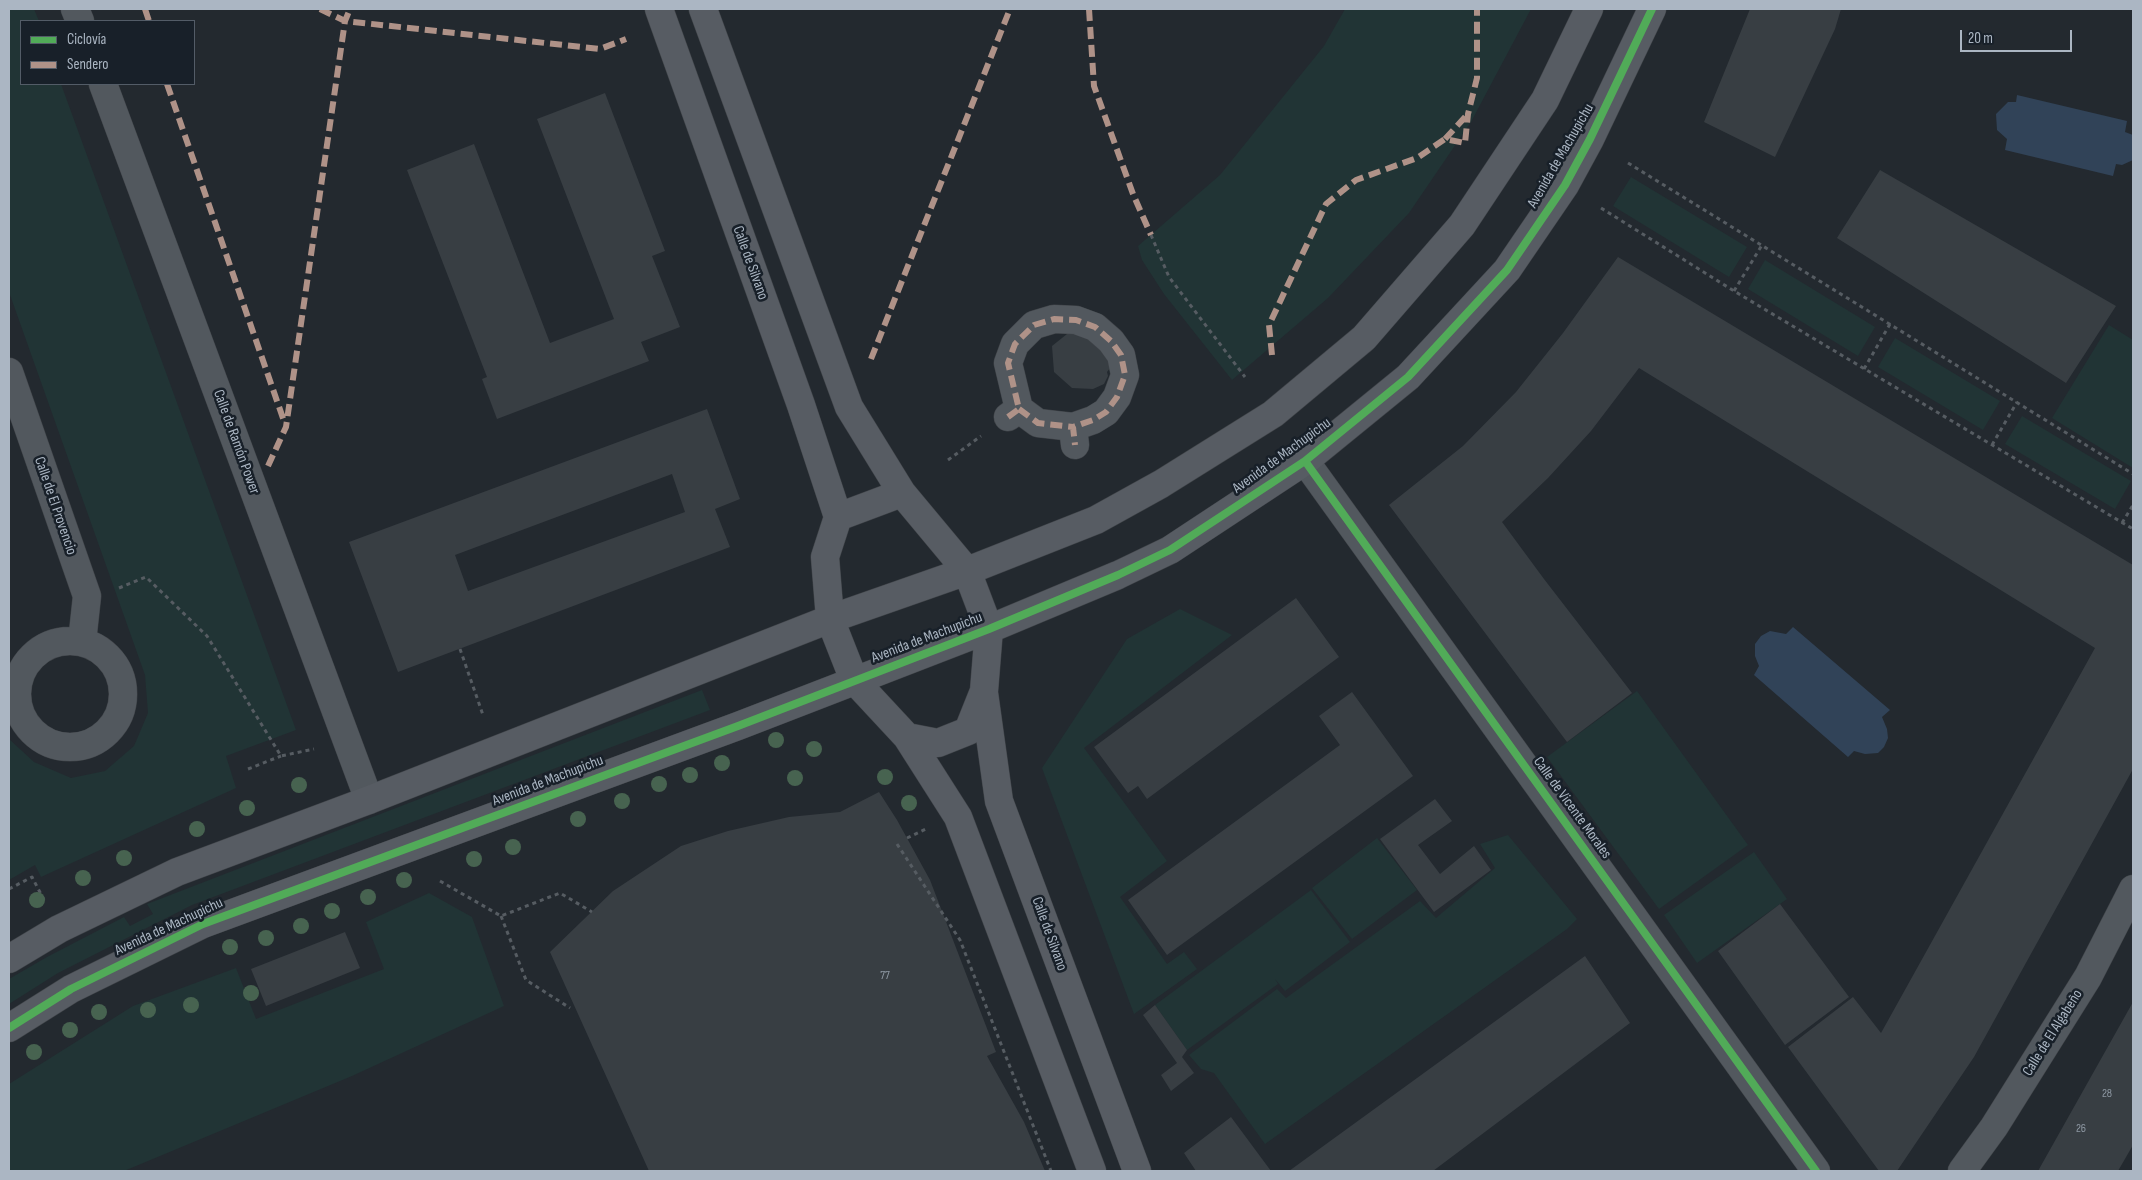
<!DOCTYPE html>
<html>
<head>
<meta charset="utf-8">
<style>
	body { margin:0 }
	#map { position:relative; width:2142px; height:1180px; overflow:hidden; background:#23292f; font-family:"Sofia Sans Condensed",sans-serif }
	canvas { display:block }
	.frame { position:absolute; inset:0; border:10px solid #abb6c3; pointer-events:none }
	.legend { position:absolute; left:20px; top:20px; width:175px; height:65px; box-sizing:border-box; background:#182029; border:1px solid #535c67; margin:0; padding:6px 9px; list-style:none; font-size:15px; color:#abb6c3 }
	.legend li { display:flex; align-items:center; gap:10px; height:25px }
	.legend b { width:25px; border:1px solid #535c67 }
	.scale { position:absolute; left:1960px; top:30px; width:112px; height:22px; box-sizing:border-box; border:2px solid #abb6c3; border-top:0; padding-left:6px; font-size:15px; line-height:18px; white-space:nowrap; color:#abb6c3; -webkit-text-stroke:4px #182029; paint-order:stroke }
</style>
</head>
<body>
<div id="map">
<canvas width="2142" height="1180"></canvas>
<div class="frame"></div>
<ul class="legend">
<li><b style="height:6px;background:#51ab58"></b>Ciclovía</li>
<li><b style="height:6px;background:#af9288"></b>Sendero</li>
</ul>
<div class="scale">20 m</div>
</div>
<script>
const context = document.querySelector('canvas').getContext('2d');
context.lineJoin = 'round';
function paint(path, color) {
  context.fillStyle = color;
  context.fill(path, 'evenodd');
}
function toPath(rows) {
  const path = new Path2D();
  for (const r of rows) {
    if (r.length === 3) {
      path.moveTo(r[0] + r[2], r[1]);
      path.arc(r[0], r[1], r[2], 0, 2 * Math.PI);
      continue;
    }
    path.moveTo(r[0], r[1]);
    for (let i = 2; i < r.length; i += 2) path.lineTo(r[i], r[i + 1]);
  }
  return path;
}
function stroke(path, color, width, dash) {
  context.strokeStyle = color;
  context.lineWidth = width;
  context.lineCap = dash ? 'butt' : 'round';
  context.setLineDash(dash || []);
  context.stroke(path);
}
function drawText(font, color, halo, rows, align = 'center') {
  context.font = font + ' "Sofia Sans Condensed",sans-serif';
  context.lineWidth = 5;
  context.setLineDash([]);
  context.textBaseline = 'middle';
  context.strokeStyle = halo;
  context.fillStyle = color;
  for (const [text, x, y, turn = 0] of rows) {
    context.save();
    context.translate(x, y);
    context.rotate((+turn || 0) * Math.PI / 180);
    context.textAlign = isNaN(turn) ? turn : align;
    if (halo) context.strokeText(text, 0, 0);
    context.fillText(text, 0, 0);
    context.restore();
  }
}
const green = toPath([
	[9,9,34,9,39,21,21,21,21,84,61,84,296,730,226,756,236,788,41,877,35,865,9,880,9,739,34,762,71,778,105,771,134,746,148,713,145,675,9,292],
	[1345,9,1531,9,1471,122,1409,213,1328,298,1232,380,1164,294,1142,260,1138,246,1220,175,1324,46],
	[1631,177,1747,247,1729,277,1613,206],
	[1765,260,1875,327,1858,356,1748,289],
	[2109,325,2133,340,2133,468,2052,418],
	[1895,338,2000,401,1983,430,1878,367],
	[2022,416,2131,481,2115,509,2005,444],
	[1180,609,1232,635,1084,748,1167,861,1120,897,1167,964,1184,952,1197,969,1134,1014,1042,768,1127,639],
	[702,690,710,710,192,905,58,973,9,1004,9,979,47,957,124,917,130,926,153,914,147,904],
	[1637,691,1748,845,1659,909,1547,757],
	[1508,835,1577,919,1567,929,1265,1144,1214,1073,1201,1069,1189,1055,1277,989,1286,998,1420,901,1436,918,1495,868,1480,844],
	[1377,838,1417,890,1352,939,1312,888],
	[1754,852,1787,899,1697,963,1664,915],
	[1311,890,1350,942,1285,991,1275,979,1278,984,1187,1050,1155,1005],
	[429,893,472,917,504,1006,352,1076,124,1171,9,1171,9,1084,133,1006,236,968,256,1019,384,969,366,922]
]);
const water = toPath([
	[2017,95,2127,121,2125,132,2133,135,2133,160,2122,165,2116,164,2113,176,2005,150,2007,139,1997,130,1996,114,2008,102,2016,102],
	[1793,627,1890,710,1882,717,1887,729,1888,738,1884,747,1878,753,1865,754,1854,751,1848,757,1754,675,1759,666,1755,656,1755,644,1761,636,1770,631,1786,634]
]);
const building = toPath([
	[1750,9,1841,9,1835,29,1775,157,1704,122],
	[605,93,665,251,652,256,680,327,641,342,649,361,497,419,482,379,487,377,407,170,474,144,550,343,614,319,537,119],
	[1880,170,2116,306,2066,383,1837,238],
	[1618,257,2133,565,2133,769,1974,1057,1897,1171,1879,1171,1788,1047,1853,997,1881,1033,2095,648,1639,368,1591,431,1548,478,1502,522,1544,579,1632,693,1567,742,1389,505,1463,446,1516,392,1563,333],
	[1077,326,1116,360,1107,372,1108,376,1104,384,1093,389,1072,388,1054,372,1052,346],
	[707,409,740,499,715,509,730,547,398,672,349,542],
	[672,474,685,512,468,591,455,555],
	[1296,598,1339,657,1147,799,1138,786,1128,793,1094,747],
	[1352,692,1413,776,1167,955,1128,900,1340,745,1319,716],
	[879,792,897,820,930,880,996,1052,987,1056,1024,1122,1045,1171,649,1171,550,952,613,891,681,846,728,831,789,817,840,812],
	[1435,799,1452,821,1418,845,1440,874,1474,846,1491,870,1434,912,1380,839],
	[1780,904,1849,997,1785,1045,1718,951],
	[345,932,360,968,266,1006,251,969],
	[1585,956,1630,1023,1433,1171,1289,1171],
	[2133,1002,2133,1145,2118,1171,2038,1171],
	[1155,1005,1187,1050,1182,1057,1194,1073,1171,1091,1161,1075,1177,1063,1143,1015],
	[1231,1117,1271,1171,1196,1171,1184,1153]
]);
const path = toPath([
	[1628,163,2133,474],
	[1601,208,1734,291,2133,529],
	[1151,235,1169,277,1245,377],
	[1734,291,1762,245],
	[1864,369,1890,324],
	[1992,445,2017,402],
	[948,460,981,436],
	[2122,523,2133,505],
	[119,588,146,577,207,636,281,756,314,749],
	[460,649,483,715],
	[248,769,281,756],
	[907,838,926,829],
	[897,844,960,940,1051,1171],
	[440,881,501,916,560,893,592,912],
	[9,889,32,877,44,900],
	[501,916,526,980,570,1008]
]);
const street = toPath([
	[75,9,80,21],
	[103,84,369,800],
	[9,372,87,596,82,642],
	[1019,409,1038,423,1073,427],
	[1008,417,1019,409,1008,363,1015,344,1034,325,1054,319,1076,320,1095,327,1111,341,1121,355,1125,375,1117,397,1106,412,1093,420,1073,427,1075,445],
	[1305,461,1816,1171],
	[70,694,53],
	[1962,1171,1994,1127,2088,977,2133,889]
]);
const secondary = toPath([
	[659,9,801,405,838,517],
	[703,9,849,407,902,493,967,571,989,629,984,691,968,731,938,743,907,737],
	[838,517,825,557,830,619,854,680,907,737,958,817,1092,1171],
	[838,517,902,493],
	[984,693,999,801,1137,1171],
	[9,959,59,929,177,872,369,800,830,619,967,571,1096,520,1161,484,1273,414,1364,338,1462,225,1545,100,1589,9],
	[9,1028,71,989,203,924,738,726,989,629,1118,575,1170,550,1305,461,1408,377,1507,270,1565,185,1590,139,1652,9]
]);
const quiet = toPath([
	[145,9,149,21],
	[320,9,345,21,600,49,626,39],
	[1089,9,1094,86,1133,194,1151,235],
	[167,84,285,424],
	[1445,139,1467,115],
	[1272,355,1269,325,1326,204,1356,180,1417,158,1445,139,1465,143,1468,114,1477,78,1477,9],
	[871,359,1010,9],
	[1019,409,1038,423,1073,427],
	[1008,417,1019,409,1008,363,1015,344,1034,325,1054,319,1076,320,1095,327,1111,341,1121,355,1125,375,1117,397,1106,412,1093,420,1073,427,1075,445],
	[268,466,286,427,345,21,350,9]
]);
const cycleway = toPath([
	[1305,461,1816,1171],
	[9,1028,71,989,203,924,738,726,989,629,1118,575,1170,550,1305,461,1408,377,1507,270,1565,185,1590,139,1652,9]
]);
const trees = [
	[776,740],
	[814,749],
	[722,763],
	[690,775],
	[885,777],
	[795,778],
	[659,784],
	[299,785],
	[622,801],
	[909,803],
	[247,808],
	[578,819],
	[197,829],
	[513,847],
	[124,858],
	[474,859],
	[83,878],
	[404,880],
	[368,897],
	[37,900],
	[332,911],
	[301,926],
	[266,938],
	[230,947],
	[251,993],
	[191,1005],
	[148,1010],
	[99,1012],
	[70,1030],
	[34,1052]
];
const numberNames = [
	["77",885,976],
	["28",2107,1094],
	["26",2081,1129]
];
const streetNames = [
	["Avenida de Machupichu",1561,156,-60],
	["Calle de Silvano",750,263,70],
	["Calle de Ramón Power",236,442,70],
	["Avenida de Machupichu",1282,456,-36],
	["Calle de El Provencio",55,506,71],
	["Avenida de Machupichu",927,638,-21],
	["Avenida de Machupichu",548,781,-21],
	["Calle de Vicente Morales",1572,808,54],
	["Avenida de Machupichu",169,927,-25],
	["Calle de Silvano",1049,934,70],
	["Calle de El Algabeño",2053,1033,-58]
];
paint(green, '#213435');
paint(water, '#314358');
paint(building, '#383e43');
stroke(street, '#3f4348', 29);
stroke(secondary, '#3f4348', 29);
stroke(path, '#565c62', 3, [4, 4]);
stroke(street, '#52585e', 28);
stroke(secondary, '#575c63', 28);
stroke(quiet, '#af9288', 6, [12, 6]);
stroke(cycleway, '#51ab58', 8);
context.fillStyle = '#476350';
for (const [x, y] of trees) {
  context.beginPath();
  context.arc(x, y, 8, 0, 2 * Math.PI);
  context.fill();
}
drawText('12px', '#8e98a3', null, numberNames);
drawText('15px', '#abb6c3', '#182029', streetNames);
</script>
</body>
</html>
